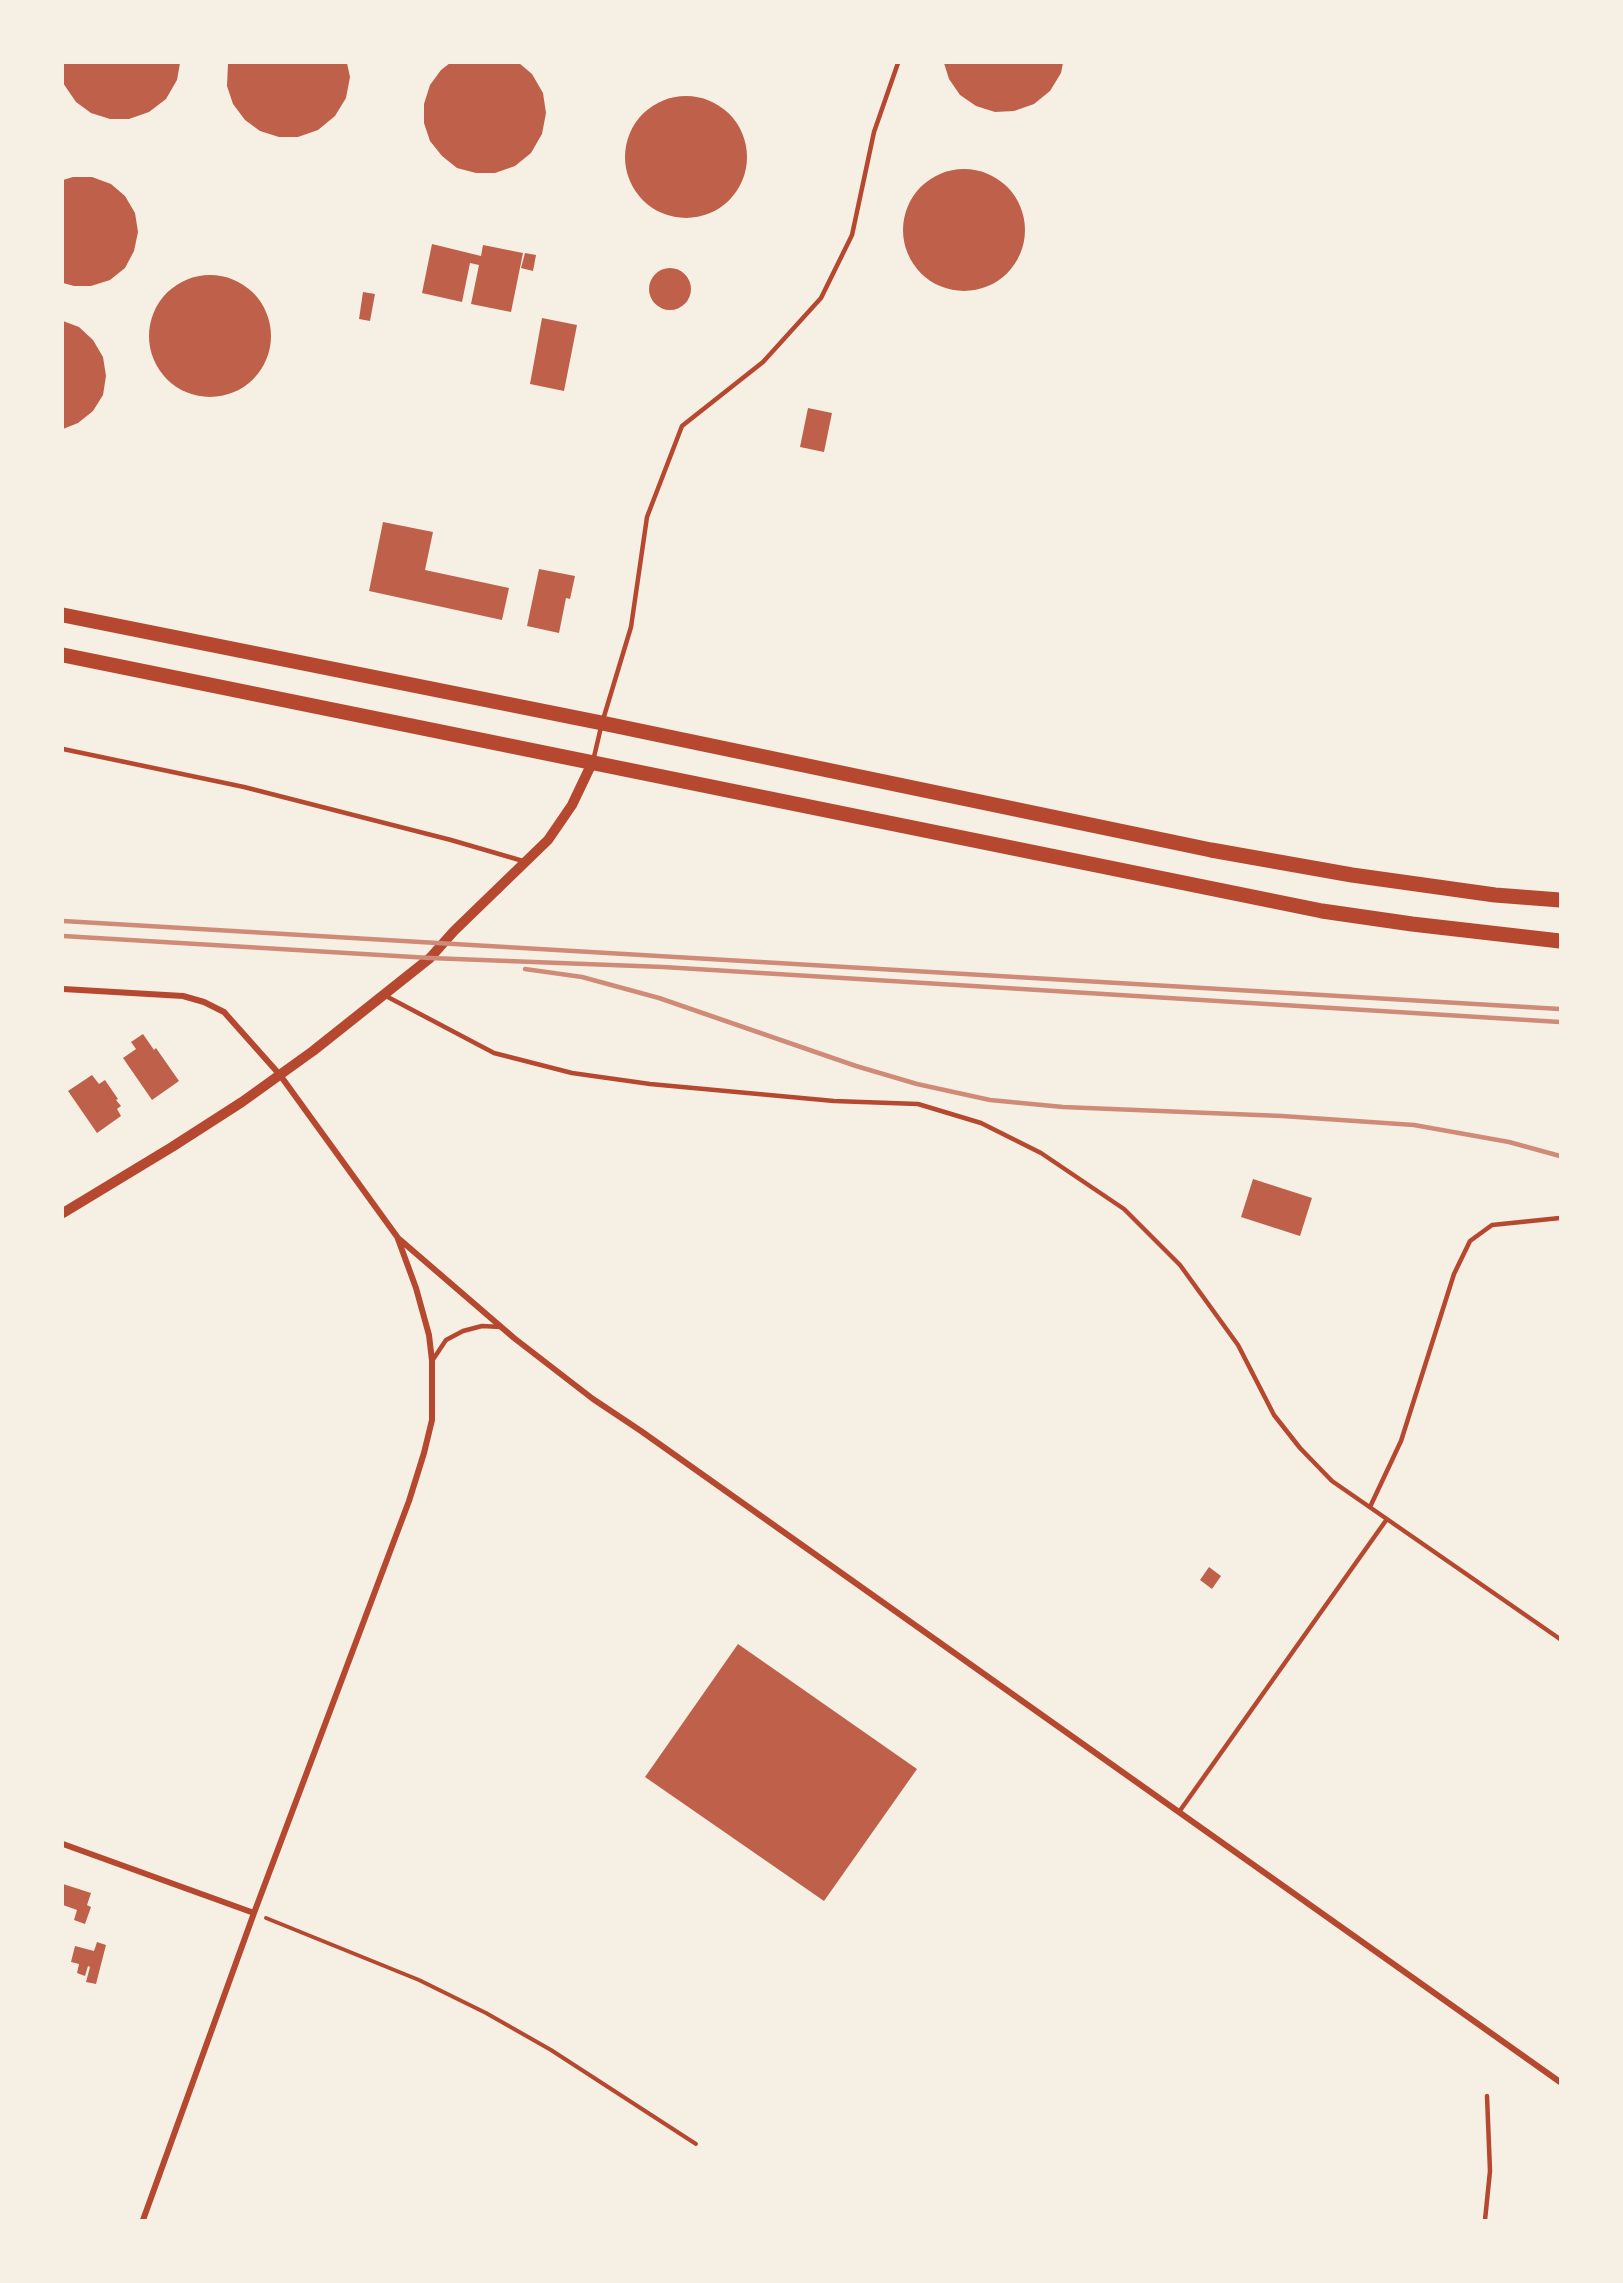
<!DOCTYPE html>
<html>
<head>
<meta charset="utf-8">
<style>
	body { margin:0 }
	#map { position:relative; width:1623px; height:2283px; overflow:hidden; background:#f6efe4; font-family:"Golos Text",sans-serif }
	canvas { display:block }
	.frame { position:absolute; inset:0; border:64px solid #f6efe4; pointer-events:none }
</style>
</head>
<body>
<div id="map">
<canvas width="1623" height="2283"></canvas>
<div class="frame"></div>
</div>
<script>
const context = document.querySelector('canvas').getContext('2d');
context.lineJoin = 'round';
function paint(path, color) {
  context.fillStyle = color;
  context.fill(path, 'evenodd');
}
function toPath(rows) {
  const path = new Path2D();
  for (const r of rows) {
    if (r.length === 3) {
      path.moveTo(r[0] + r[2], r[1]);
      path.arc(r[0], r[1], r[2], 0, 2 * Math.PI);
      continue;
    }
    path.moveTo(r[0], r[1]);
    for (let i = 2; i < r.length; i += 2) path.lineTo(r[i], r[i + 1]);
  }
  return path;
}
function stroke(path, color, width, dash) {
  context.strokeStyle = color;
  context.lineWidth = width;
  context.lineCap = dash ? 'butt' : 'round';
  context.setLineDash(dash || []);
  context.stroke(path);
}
const building = toPath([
	[63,63,180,63,177,80,166,99,149,112,129,119,110,119,91,113,76,102,63,83],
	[228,63,347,63,350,77,346,98,335,116,318,130,298,137,279,137,260,131,245,120,233,104,227,86],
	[450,63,519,63,532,74,543,93,546,113,542,134,531,153,515,166,495,173,476,173,457,168,442,156,430,141,424,123,424,104,430,85,441,70],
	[944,63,1063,63,1061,73,1050,91,1034,104,1014,111,995,112,976,106,960,95,949,79],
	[686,157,61],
	[964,230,61],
	[73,177,92,177,111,184,125,196,135,213,138,232,134,251,125,268,110,280,91,286,74,286,63,283,63,180],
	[432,244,481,256,483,245,523,253,511,312,471,304,479,265,470,263,462,302,422,293],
	[525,253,536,255,533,271,521,268],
	[670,289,21],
	[210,336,61],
	[363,292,375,294,370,321,359,319],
	[542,318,577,325,564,391,530,384],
	[63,321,79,327,93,340,103,357,106,376,103,395,93,411,78,423,63,429],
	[808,408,832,413,824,452,800,447],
	[383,522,433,532,425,570,509,588,502,620,369,591],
	[539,569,575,576,570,599,566,598,559,633,527,626],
	[143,1034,154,1050,156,1048,179,1081,152,1100,123,1058,136,1049,131,1042],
	[92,1075,99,1084,105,1080,118,1099,116,1100,121,1106,117,1109,121,1116,97,1133,68,1091],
	[1253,1179,1312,1198,1300,1236,1241,1217],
	[1209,1567,1221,1576,1212,1589,1200,1580],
	[738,1644,917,1769,824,1901,645,1777],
	[63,1884,91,1893,87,1905,91,1907,85,1924,74,1920,77,1910,63,1905],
	[97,1942,106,1945,96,1984,86,1982,90,1967,88,1966,85,1976,77,1973,79,1964,71,1962,75,1946,94,1951]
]);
const path = toPath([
	[266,1918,419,1980,486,2013,551,2050,696,2144]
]);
const service = toPath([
	[63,749,244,787,451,840,523,861],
	[593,761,602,723,631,627,647,517,682,426,763,362,821,298,852,235,874,132,898,63],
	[384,995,494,1053,572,1073,650,1084,834,1101,918,1104,981,1123,1041,1153,1124,1209,1180,1265,1238,1345,1274,1415,1300,1448,1332,1481,1560,1639],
	[432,1361,446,1340,463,1331,482,1326,501,1327],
	[1370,1507,1401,1441,1454,1274,1470,1241,1492,1225,1560,1218],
	[1179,1812,1387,1519],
	[1485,2220,1490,2171,1487,2096]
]);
const minor = toPath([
	[63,989,183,996,204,1002,224,1012,280,1075,398,1238,514,1338,593,1399,641,1431,1560,2082],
	[63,1844,254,1913],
	[143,2220,254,1913,409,1501,424,1453,432,1420,432,1361,429,1335,416,1288,398,1239]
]);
const tertiary = toPath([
	[63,1213,172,1147,242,1102,313,1051,430,958,454,931,548,840,572,805,592,763]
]);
const primary = toPath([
	[63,615,602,723,1211,850,1352,875,1495,895,1560,900],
	[63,655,1322,911,1412,924,1560,941]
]);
const rail = toPath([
	[63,921,1560,1009],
	[63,936,430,958,663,967,1560,1022],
	[525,969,582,977,659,998,856,1066,917,1084,990,1100,1063,1107,1282,1116,1414,1125,1509,1142,1560,1156]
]);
paint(building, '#bf614a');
stroke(path, '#b5482f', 4);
stroke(service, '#b5482f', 4.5);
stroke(minor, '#b5482f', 6);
stroke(tertiary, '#b5482f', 10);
stroke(primary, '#b5482f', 15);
stroke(rail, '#cf8b77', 4.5);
</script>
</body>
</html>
